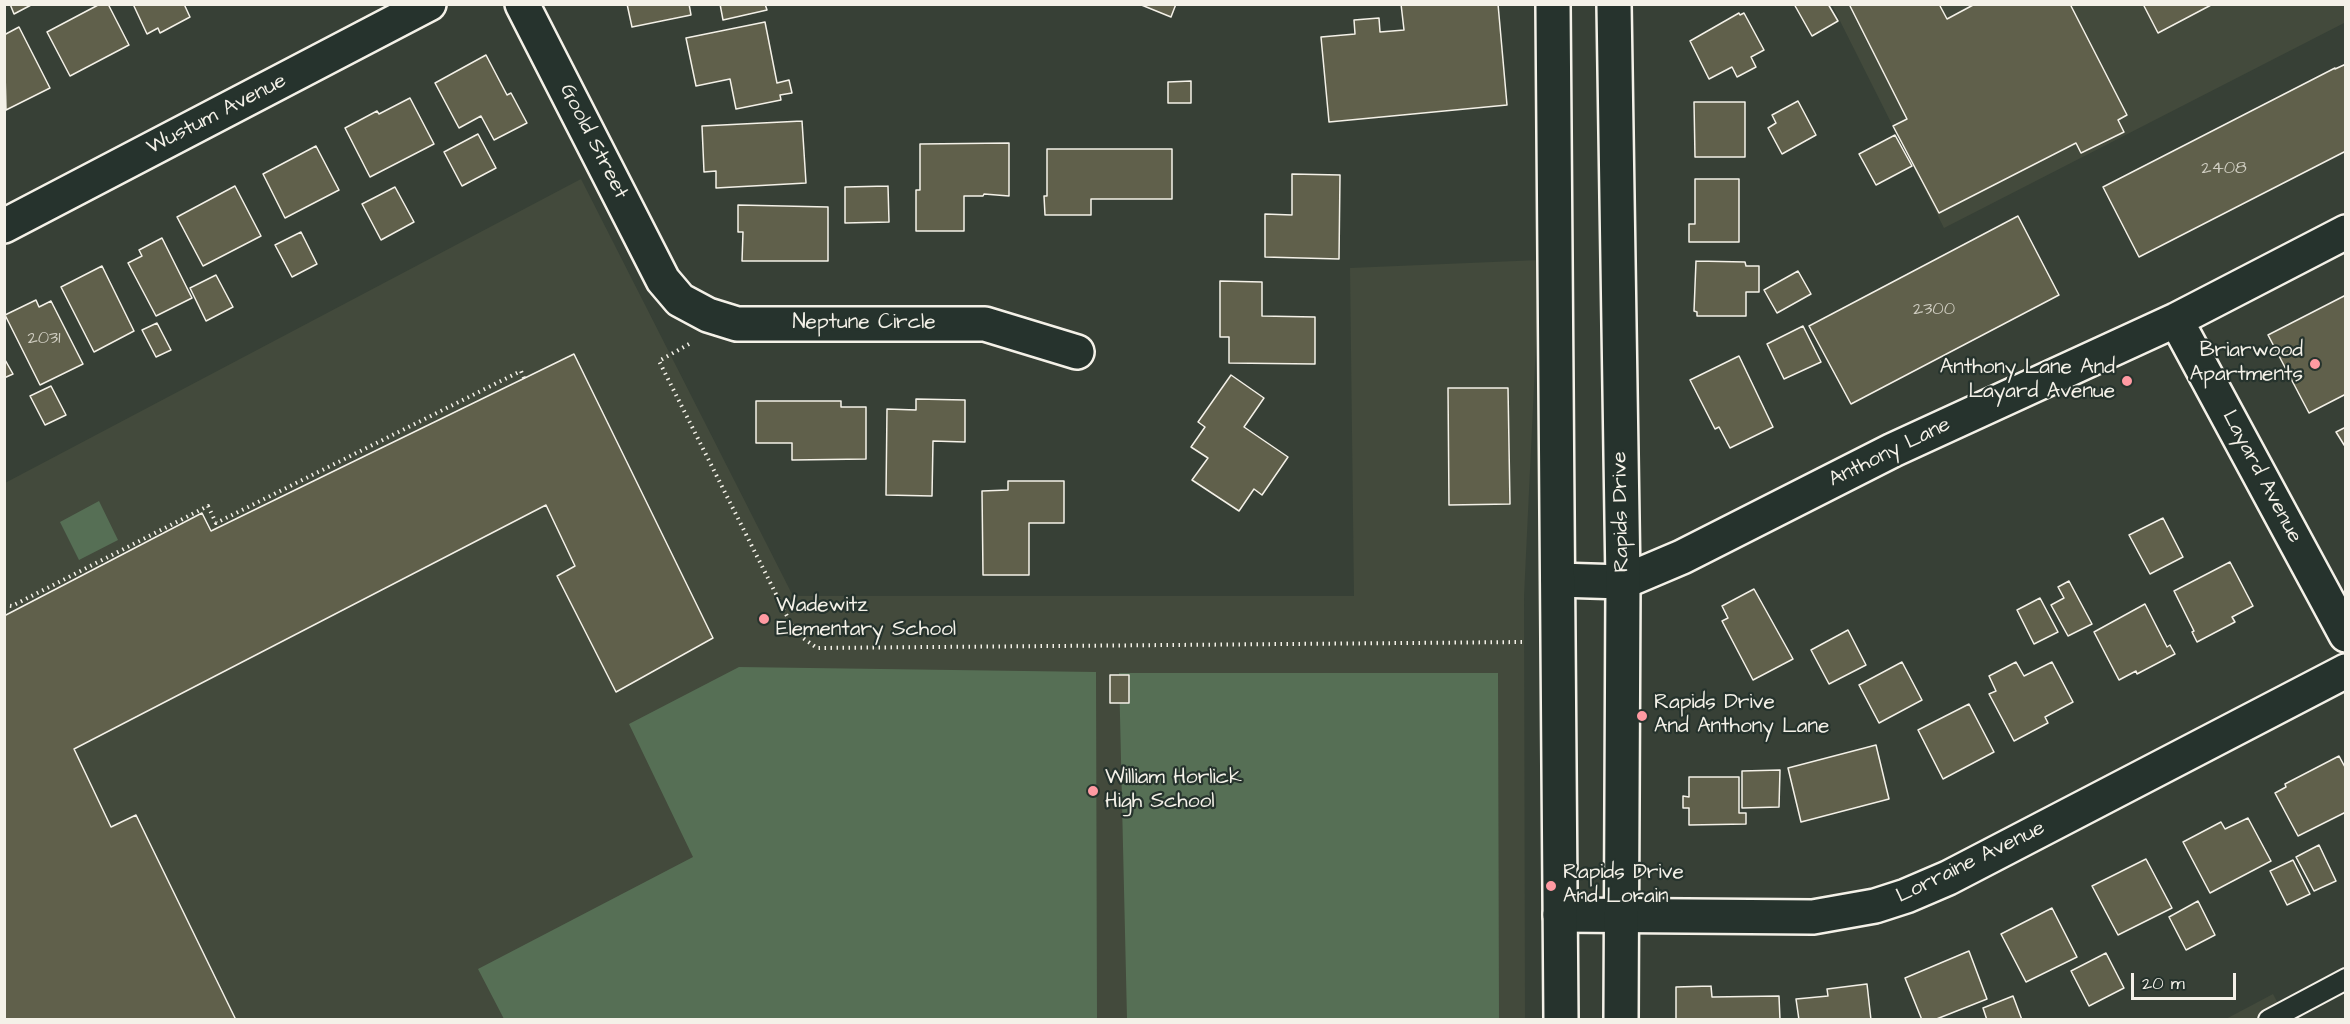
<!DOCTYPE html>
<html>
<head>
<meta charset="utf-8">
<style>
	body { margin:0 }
	#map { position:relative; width:2350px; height:1024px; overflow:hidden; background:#374036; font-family:"Architects Daughter",sans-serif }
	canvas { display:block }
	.frame { position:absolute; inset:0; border:6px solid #f4f1e8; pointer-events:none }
	.scale { position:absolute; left:2131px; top:973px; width:105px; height:27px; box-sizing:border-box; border:3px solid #f4f1e8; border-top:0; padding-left:8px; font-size:18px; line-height:21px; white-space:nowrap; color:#f4f1e8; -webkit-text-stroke:4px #26332d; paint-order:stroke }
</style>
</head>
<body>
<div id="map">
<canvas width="2350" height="1024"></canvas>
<div class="frame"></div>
<div class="scale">20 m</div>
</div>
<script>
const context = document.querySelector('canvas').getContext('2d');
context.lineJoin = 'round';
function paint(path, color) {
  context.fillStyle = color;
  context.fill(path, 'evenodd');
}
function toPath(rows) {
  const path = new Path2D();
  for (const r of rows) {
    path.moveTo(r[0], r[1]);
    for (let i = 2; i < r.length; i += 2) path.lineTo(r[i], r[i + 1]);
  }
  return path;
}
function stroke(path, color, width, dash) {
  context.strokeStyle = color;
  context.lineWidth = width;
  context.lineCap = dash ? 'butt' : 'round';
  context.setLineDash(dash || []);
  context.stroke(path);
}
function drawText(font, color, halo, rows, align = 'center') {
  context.font = font + ' "Architects Daughter",sans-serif';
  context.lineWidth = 4.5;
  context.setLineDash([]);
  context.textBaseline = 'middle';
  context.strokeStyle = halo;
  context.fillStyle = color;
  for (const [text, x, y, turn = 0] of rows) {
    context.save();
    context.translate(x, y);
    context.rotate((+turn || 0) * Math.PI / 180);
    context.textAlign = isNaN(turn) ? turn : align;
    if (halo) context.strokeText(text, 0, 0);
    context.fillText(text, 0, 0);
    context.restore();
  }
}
const built = toPath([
	[2345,4,2346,22,1944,228,1832,5],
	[581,179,793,596,1354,596,1350,268,1540,260,1524,596,1525,1019,5,1020,5,483],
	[2273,994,2286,1019,2224,1020]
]);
const green = toPath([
	[99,501,118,540,79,560,60,522],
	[739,667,1096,672,1097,1019,504,1019,478,969,693,857,629,724],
	[1119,673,1498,673,1499,1019,1127,1019]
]);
const building = toPath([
	[10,4,33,4,14,14,10,4],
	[100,4,108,4,129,45,70,76,47,32,100,4],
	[133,4,184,4,190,17,160,33,158,28,147,34,133,4],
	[627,4,689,4,691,15,632,27,627,4],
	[720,4,765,4,767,10,723,20,720,4],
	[1139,4,1176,4,1171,17,1139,4],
	[1401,4,1498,4,1507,105,1329,122,1321,37,1355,34,1354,20,1379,18,1380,32,1404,30,1401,4],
	[1794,4,1828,4,1838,21,1812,36,1794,4],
	[1849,4,1939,4,1947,19,1975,4,2070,4,2127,115,2118,120,2124,132,2081,153,2076,143,1939,213,1893,126,1907,119,1849,4],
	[2143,4,2213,4,2158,33,2143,4],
	[1739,13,1740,15,1744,13,1764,50,1751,57,1756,67,1737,77,1732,67,1709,79,1690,41,1739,13],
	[765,22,777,83,789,80,792,93,780,95,781,100,736,109,730,79,696,86,686,38,765,22],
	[19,27,50,88,6,110,4,35,19,27],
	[486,55,507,95,511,93,527,123,494,140,481,116,459,128,435,83,486,55],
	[2346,64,2346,151,2139,257,2103,187,2335,68,2335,69,2346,64],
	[1191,81,1191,103,1168,103,1168,82,1191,81],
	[410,98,434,144,370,177,345,128,377,111,379,114,410,98],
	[1798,101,1816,135,1782,154,1768,128,1776,123,1772,115,1798,101],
	[1694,102,1745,102,1745,157,1695,157,1694,102],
	[802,121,806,183,716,188,716,171,704,172,702,126,802,121],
	[478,134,496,168,462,186,444,152,478,134],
	[1895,135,1912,166,1876,185,1859,154,1895,135],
	[1009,143,1009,196,984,194,983,196,964,196,964,231,916,231,916,190,920,190,920,144,1009,143],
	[316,146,339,190,285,218,263,174,316,146],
	[1047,149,1172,149,1172,199,1091,199,1091,215,1045,215,1044,196,1047,196,1047,149],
	[1292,174,1340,175,1339,259,1265,257,1265,214,1292,215,1292,174],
	[1695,179,1739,179,1739,242,1689,242,1689,224,1695,224,1695,179],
	[235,186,261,236,203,266,177,217,235,186],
	[888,186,889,222,845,223,845,187,888,186],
	[395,187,414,222,381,240,362,204,395,187],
	[738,205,828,207,828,261,742,261,743,232,738,232,738,205],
	[2018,216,2059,295,1851,404,1809,326,2018,216],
	[301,232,317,264,292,277,275,245,301,232],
	[162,238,192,298,156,316,128,263,142,256,139,250,162,238],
	[1696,261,1745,262,1746,266,1759,266,1759,292,1746,292,1746,316,1697,316,1697,312,1694,311,1696,261],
	[102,266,134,331,94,352,61,287,102,266],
	[1798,271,1811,294,1777,313,1764,290,1798,271],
	[216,275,233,307,206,321,190,288,216,275],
	[1220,281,1262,282,1262,316,1315,317,1315,364,1229,363,1229,337,1220,337,1220,281],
	[2346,295,2346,394,2309,413,2268,335,2346,295],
	[36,300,39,307,51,301,83,364,40,385,5,315,36,300],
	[157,323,171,350,156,357,142,330,157,323],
	[1803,326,1821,362,1784,379,1767,344,1803,326],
	[574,354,713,638,616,692,557,576,575,566,546,505,74,749,111,827,136,815,236,1020,4,1020,4,616,202,513,211,531,574,354],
	[1739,356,1773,427,1730,448,1719,427,1715,429,1690,380,1739,356],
	[4,358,13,374,4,378,4,358],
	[1231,375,1264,398,1244,427,1288,457,1262,495,1254,489,1239,511,1192,480,1208,458,1191,447,1205,427,1198,422,1231,375],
	[51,386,66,415,45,425,30,396,51,386],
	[1448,388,1508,388,1510,504,1449,505,1448,388],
	[916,399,965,400,965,442,933,441,932,496,886,495,887,409,916,410,916,399],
	[756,401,841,401,841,407,866,407,866,459,792,460,792,443,756,443,756,401],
	[2346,427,2346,448,2336,432,2346,427],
	[1008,481,1064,481,1064,523,1029,523,1029,575,983,575,982,491,1008,490,1008,481],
	[2163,518,2183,557,2150,574,2129,535,2163,518],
	[2230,562,2253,606,2232,617,2235,622,2197,642,2192,632,2194,631,2174,591,2230,562],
	[2069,581,2092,624,2068,636,2051,605,2064,598,2058,587,2069,581],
	[1754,589,1793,659,1753,680,1722,621,1728,618,1722,606,1754,589],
	[2040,598,2058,632,2034,644,2017,610,2040,598],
	[2145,604,2167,647,2170,645,2175,654,2137,674,2136,671,2119,680,2094,632,2145,604],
	[1848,630,1866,665,1829,684,1811,650,1848,630],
	[1902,662,1922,700,1879,723,1859,685,1902,662],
	[2016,662,2024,676,2052,662,2073,702,2045,717,2048,723,2014,741,1989,694,1996,691,1989,676,2016,662],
	[1110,675,1129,675,1129,703,1110,703,1110,675],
	[1969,704,1994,752,1943,779,1918,730,1969,704],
	[1876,745,1889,799,1801,822,1788,768,1876,745],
	[2339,756,2346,769,2346,812,2298,836,2275,793,2286,787,2285,784,2339,756],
	[1780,770,1779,807,1742,808,1742,771,1780,770],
	[1689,777,1739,777,1739,813,1746,813,1746,824,1689,825,1689,808,1683,808,1683,796,1689,797,1689,777],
	[2248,818,2271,861,2210,893,2183,842,2221,822,2225,829,2248,818],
	[2319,845,2336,881,2314,891,2296,857,2319,845],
	[2146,859,2172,908,2118,935,2092,886,2146,859],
	[2293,860,2310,894,2287,905,2270,871,2293,860],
	[2198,901,2215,935,2186,950,2169,917,2198,901],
	[2052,908,2077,957,2026,982,2001,934,2052,908],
	[1969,951,1987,999,1934,1020,1922,1020,1905,978,1969,951],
	[2106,953,2124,988,2089,1006,2071,971,2106,953],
	[1867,984,1871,1020,1799,1020,1796,999,1828,996,1827,989,1867,984],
	[1711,986,1712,997,1779,996,1780,1020,1676,1020,1676,987,1711,986],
	[2013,996,2022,1020,1987,1020,1983,1008,2013,996]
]);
const path = toPath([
	[689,344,659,361,792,626,803,638,817,648,1524,642],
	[4,605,12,606,208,506,216,523,521,371,524,378]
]);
const service = toPath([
	[2269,1020,2346,979]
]);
const minor = toPath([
	[522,4,663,280,680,300,708,315,737,324,985,324,1077,352],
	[4,226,429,4],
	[2176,320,2346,635],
	[1558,580,1623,582,1682,557,1893,450,2176,320,2346,232],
	[1560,915,1813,917,1875,906,1906,896,1948,878,2346,671]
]);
const tertiary = toPath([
	[1553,4,1561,1020],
	[1614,4,1623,582,1621,1020]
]);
const markers = [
	[2315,364,6,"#ff9aa2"],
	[2127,381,6,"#ff9aa2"],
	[764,619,6,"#ff9aa2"],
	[1642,716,6,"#ff9aa2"],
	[1093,791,6,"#ff9aa2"],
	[1551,886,6,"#ff9aa2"]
];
const numberNames = [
	["2408",2224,169],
	["2300",1934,310],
	["2031",44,339]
];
const streetNames = [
	["Wustum Avenue",217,115,-27],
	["Goold Street",593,142,63],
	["Neptune Circle",864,324],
	["Anthony Lane",1890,453,-26],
	["Layard Avenue",2261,477,62],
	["Rapids Drive",1622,512,-91],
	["Lorraine Avenue",1971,863,-26]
];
const poiNames = [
	["Briarwood",2303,352,"right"],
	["Apartments",2303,376,"right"],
	["Anthony Lane And",2115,369,"right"],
	["Layard Avenue",2115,393,"right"],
	["Wadewitz",776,607],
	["Elementary School",776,631],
	["Rapids Drive",1654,704],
	["And Anthony Lane",1654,728],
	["William Horlick",1105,779],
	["High School",1105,803],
	["Rapids Drive",1563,874],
	["And Lorain",1563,898]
];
paint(built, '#434a3c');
paint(green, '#566f55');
paint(building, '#60604b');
stroke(building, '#f4f1e8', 1.5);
stroke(service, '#f4f1e8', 24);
stroke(minor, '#f4f1e8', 38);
stroke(tertiary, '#f4f1e8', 38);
stroke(path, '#f4f1e8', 4, [1.5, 4.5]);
stroke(service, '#26332d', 20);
stroke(minor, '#26332d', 33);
stroke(tertiary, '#26332d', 33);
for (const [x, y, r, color] of markers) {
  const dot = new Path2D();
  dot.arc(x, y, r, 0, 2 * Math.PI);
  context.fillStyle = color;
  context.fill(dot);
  stroke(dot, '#26332d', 2);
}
drawText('18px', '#cfcdc1', null, numberNames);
drawText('21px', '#f4f1e8', '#26332d', streetNames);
drawText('21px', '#f4f1e8', '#26332d', poiNames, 'left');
</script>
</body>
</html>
